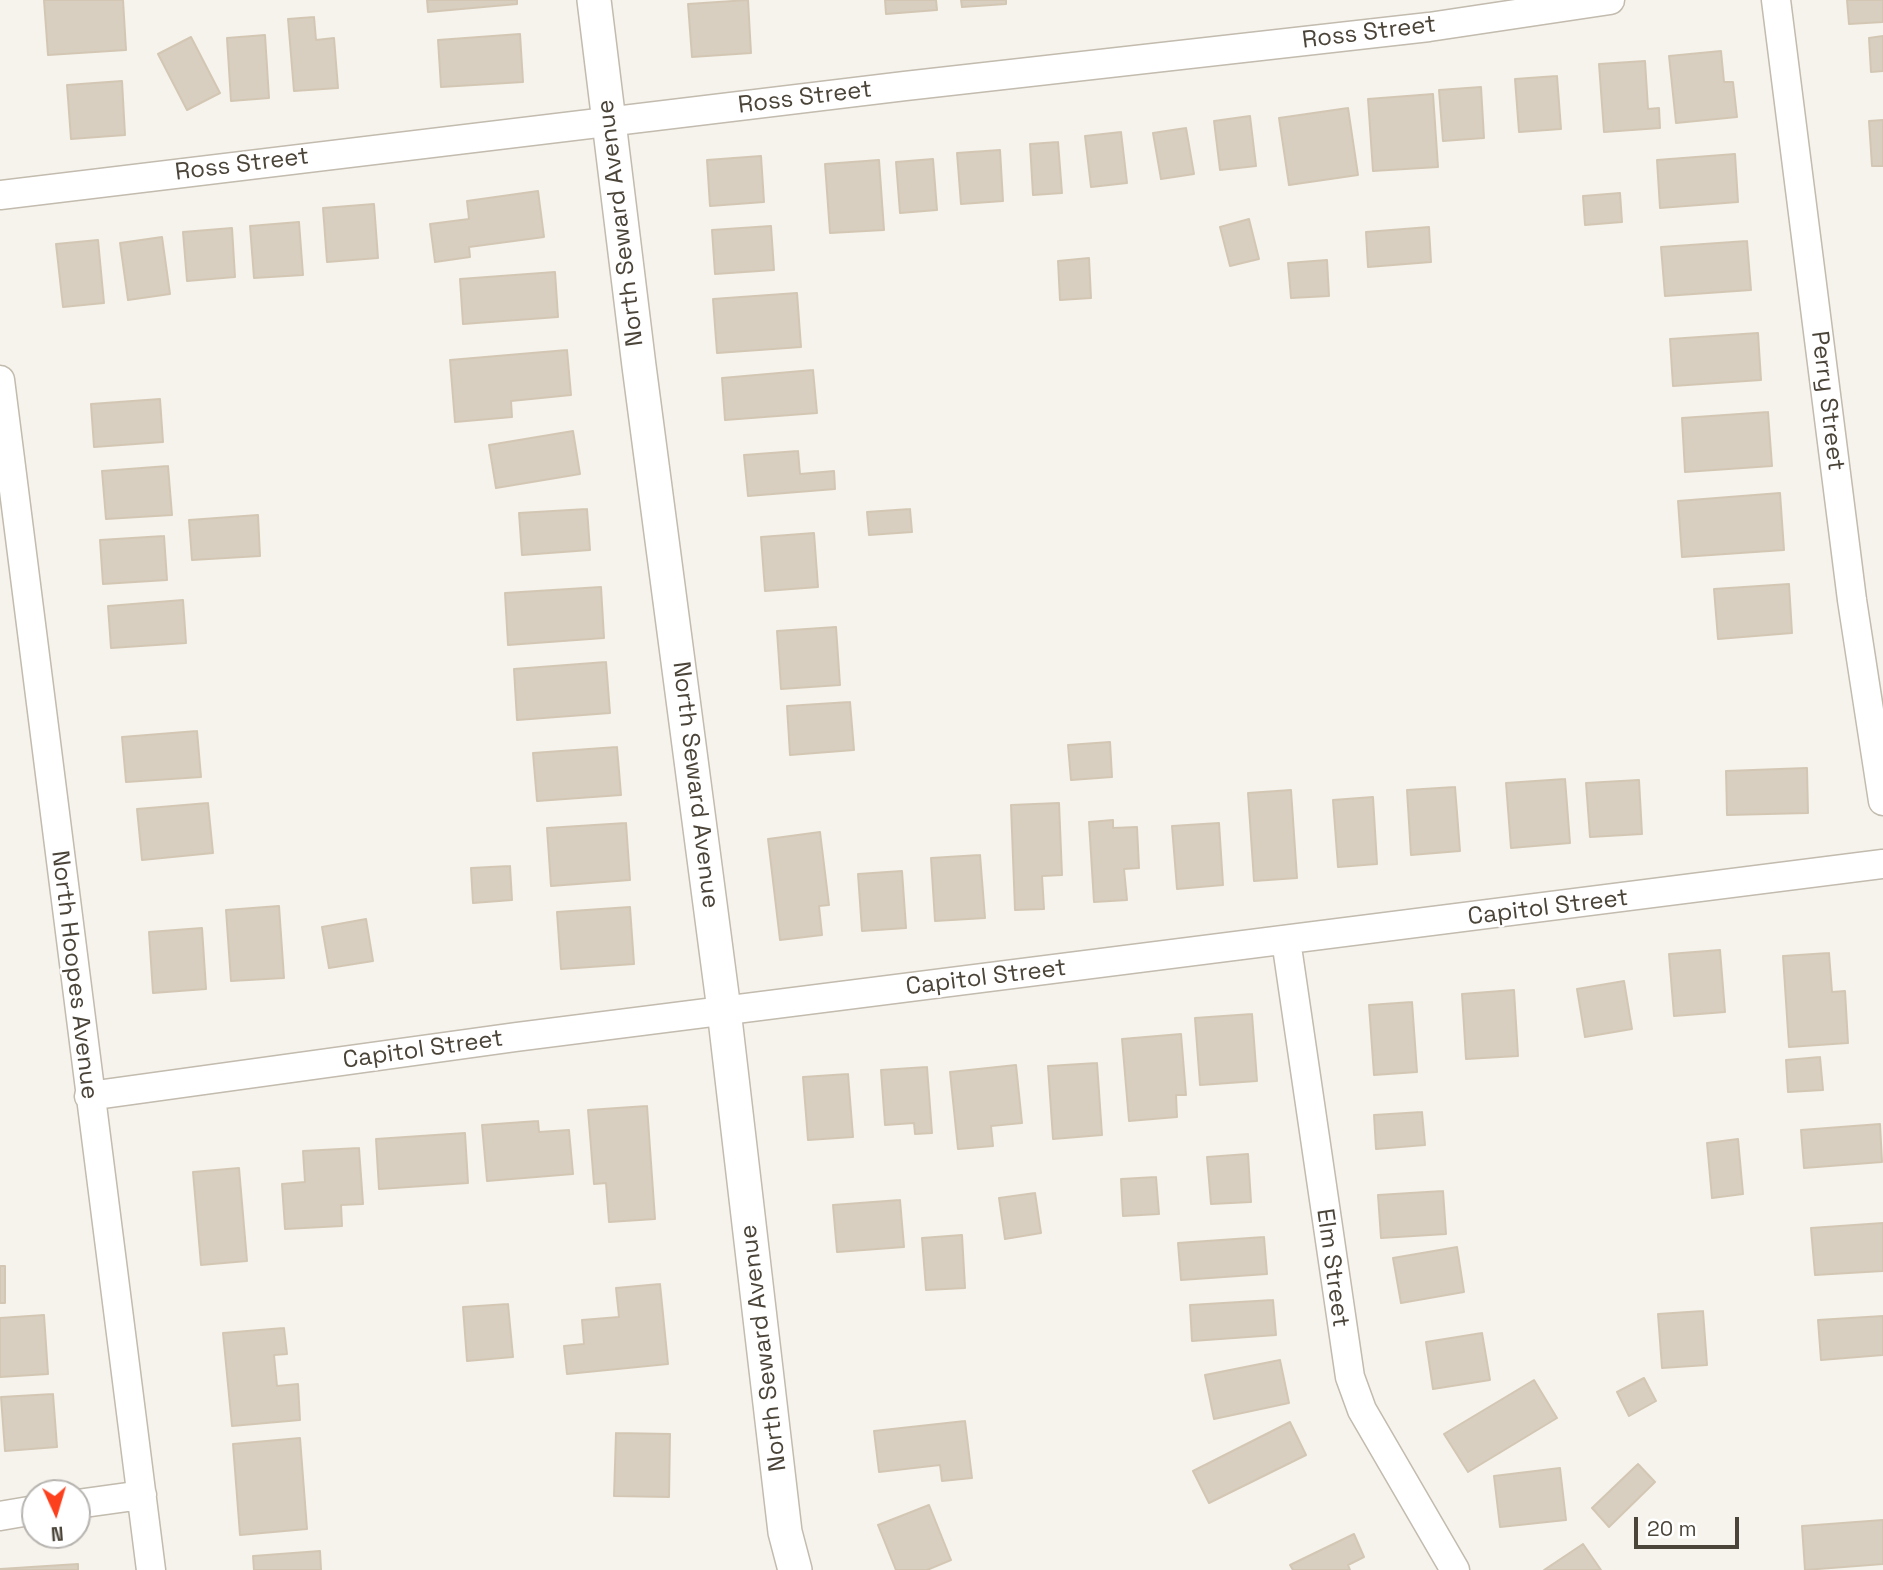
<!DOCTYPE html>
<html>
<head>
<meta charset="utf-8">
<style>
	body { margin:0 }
	#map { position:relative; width:1883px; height:1570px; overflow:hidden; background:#f6f3ec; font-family:"Space Grotesk",sans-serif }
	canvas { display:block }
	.north { position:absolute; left:21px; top:1479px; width:70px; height:70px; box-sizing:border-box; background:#fff; border:2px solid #b7b4b0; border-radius:50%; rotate:176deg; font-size:19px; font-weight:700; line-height:28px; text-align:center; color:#4b4439 }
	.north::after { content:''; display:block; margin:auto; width:24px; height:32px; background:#fc3f1d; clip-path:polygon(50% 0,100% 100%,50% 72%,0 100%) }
	.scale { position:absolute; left:1634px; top:1517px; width:105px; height:32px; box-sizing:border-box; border:4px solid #4b4439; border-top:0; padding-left:9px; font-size:21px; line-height:24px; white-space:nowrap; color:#4b4439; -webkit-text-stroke:5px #fff; paint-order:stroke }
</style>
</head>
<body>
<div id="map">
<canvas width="1883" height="1570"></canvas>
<div class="north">N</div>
<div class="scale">20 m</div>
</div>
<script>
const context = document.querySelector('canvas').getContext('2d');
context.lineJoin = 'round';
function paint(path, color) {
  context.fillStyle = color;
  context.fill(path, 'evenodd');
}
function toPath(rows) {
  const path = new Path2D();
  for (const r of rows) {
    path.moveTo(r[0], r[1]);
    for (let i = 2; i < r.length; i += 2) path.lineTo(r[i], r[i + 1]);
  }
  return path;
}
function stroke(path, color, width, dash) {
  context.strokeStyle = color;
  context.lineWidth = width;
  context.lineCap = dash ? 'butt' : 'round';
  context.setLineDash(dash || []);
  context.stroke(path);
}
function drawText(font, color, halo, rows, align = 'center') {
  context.font = font + ' "Space Grotesk",sans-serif';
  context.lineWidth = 5;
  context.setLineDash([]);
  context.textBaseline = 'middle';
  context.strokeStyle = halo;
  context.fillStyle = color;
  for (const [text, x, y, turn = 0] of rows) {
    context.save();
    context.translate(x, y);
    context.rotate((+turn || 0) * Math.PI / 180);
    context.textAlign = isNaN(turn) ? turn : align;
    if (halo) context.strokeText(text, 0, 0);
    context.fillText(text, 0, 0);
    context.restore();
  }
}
const building = toPath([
	[44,0,123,0,126,50,48,55,44,0],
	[427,0,517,0,517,4,428,12,427,0],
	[748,0,751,53,692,57,688,4,748,0],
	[885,0,936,0,937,10,886,14,885,0],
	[961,0,1006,0,1006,4,962,7,961,0],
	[1847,0,1883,0,1883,22,1849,24,1847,0],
	[314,17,316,40,334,38,338,88,294,91,288,19,314,17],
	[520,34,523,82,441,87,438,40,520,34],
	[265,35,269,98,231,101,227,38,265,35],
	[1883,36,1883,71,1871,72,1869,38,1883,36],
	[191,37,220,93,187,110,158,54,191,37],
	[1721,51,1724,82,1733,82,1737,117,1676,123,1669,56,1721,51],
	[1645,61,1648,109,1659,108,1660,128,1604,132,1599,64,1645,61],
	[1557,76,1561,129,1519,132,1515,79,1557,76],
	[122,81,125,135,71,139,67,85,122,81],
	[1481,87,1484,138,1443,141,1439,90,1481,87],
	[1433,94,1438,167,1373,171,1368,99,1433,94],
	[1348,108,1358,175,1289,185,1279,118,1348,108],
	[1250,116,1256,166,1220,170,1214,121,1250,116],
	[1883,120,1883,166,1872,166,1869,121,1883,120],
	[1186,128,1194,174,1161,179,1153,133,1186,128],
	[1121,132,1127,183,1091,187,1085,136,1121,132],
	[1058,142,1062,193,1033,195,1030,144,1058,142],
	[1000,150,1003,201,961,204,957,153,1000,150],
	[1735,154,1738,202,1660,208,1657,160,1735,154],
	[761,156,764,202,710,206,707,160,761,156],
	[933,159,937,210,900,213,896,162,933,159],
	[879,160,884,230,830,233,825,164,879,160],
	[538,191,544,237,469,247,470,257,435,262,430,224,469,219,467,201,538,191],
	[1620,193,1622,222,1585,225,1583,196,1620,193],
	[374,204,378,258,327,262,323,208,374,204],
	[1249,219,1259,259,1230,266,1220,227,1249,219],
	[299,222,303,275,254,278,250,226,299,222],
	[771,226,774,270,715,274,712,230,771,226],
	[1429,227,1431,262,1368,267,1366,232,1429,227],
	[232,228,235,277,187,281,183,232,232,228],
	[162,237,170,294,128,300,120,243,162,237],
	[98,240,104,303,63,307,56,244,98,240],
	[1747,241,1751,290,1665,296,1661,247,1747,241],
	[1089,258,1091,298,1060,300,1058,261,1089,258],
	[1327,260,1329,296,1291,298,1288,263,1327,260],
	[555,272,558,317,463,324,460,279,555,272],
	[797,293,801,347,717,353,713,299,797,293],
	[1758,333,1761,380,1673,386,1670,339,1758,333],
	[567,350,571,395,511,401,512,417,455,422,450,360,567,350],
	[813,370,817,413,725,420,722,378,813,370],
	[160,399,163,442,94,447,91,404,160,399],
	[1768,412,1772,466,1685,472,1682,418,1768,412],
	[573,431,580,474,496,488,489,445,573,431],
	[798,451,800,474,834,471,835,489,748,496,744,455,798,451],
	[168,466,172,515,106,519,102,471,168,466],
	[1780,493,1784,550,1682,557,1678,501,1780,493],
	[587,509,590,550,522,555,519,513,587,509],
	[910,509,912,532,869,535,867,512,910,509],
	[258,515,260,556,192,560,189,520,258,515],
	[814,533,818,587,765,591,761,537,814,533],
	[164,536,167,580,103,584,100,540,164,536],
	[1789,584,1792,633,1718,639,1714,589,1789,584],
	[601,587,604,638,508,645,505,593,601,587],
	[183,600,186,643,111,648,108,606,183,600],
	[836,627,840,685,781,689,777,631,836,627],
	[606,662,610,713,517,720,514,669,606,662],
	[850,702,854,750,790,755,787,706,850,702],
	[197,731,201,777,126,782,122,737,197,731],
	[1110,742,1112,777,1071,780,1068,745,1110,742],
	[617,747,621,795,537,801,533,753,617,747],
	[1807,768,1808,813,1727,815,1726,771,1807,768],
	[1565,779,1570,843,1511,848,1506,783,1565,779],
	[1639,780,1642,834,1590,837,1586,783,1639,780],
	[1455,787,1460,851,1411,855,1407,790,1455,787],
	[1291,790,1297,878,1254,881,1248,793,1291,790],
	[1373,797,1377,864,1338,867,1333,800,1373,797],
	[208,803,213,853,142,860,137,809,208,803],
	[1059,803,1062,875,1042,876,1044,909,1015,910,1011,805,1059,803],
	[1113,820,1113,828,1137,827,1139,868,1124,869,1127,900,1094,902,1089,822,1113,820],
	[626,823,630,880,551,886,547,828,626,823],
	[1219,823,1223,885,1177,889,1172,826,1219,823],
	[820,832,829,905,819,906,822,935,780,940,768,839,820,832],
	[980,855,985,918,935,921,931,858,980,855],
	[510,866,512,900,473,903,471,868,510,866],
	[902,871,906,928,862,931,858,874,902,871],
	[279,906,284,978,231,981,226,910,279,906],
	[630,907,634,964,561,969,557,912,630,907],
	[366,919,373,961,329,968,322,927,366,919],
	[202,928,206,989,153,993,149,932,202,928],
	[1720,950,1725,1012,1674,1016,1669,954,1720,950],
	[1829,953,1832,992,1845,991,1848,1043,1789,1047,1783,956,1829,953],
	[1624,981,1632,1029,1585,1037,1577,989,1624,981],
	[1514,990,1518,1056,1466,1059,1462,994,1514,990],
	[1412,1002,1417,1072,1374,1075,1369,1005,1412,1002],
	[1252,1014,1257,1081,1200,1085,1195,1018,1252,1014],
	[1181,1034,1186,1095,1176,1095,1177,1117,1129,1121,1122,1039,1181,1034],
	[1820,1057,1823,1090,1788,1092,1786,1060,1820,1057],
	[1097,1063,1102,1135,1053,1139,1048,1066,1097,1063],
	[1016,1065,1022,1123,991,1126,993,1146,958,1149,950,1072,1016,1065],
	[927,1067,932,1133,915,1134,914,1123,885,1125,881,1070,927,1067],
	[848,1074,853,1137,808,1140,803,1077,848,1074],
	[647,1106,655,1219,609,1222,606,1183,594,1184,588,1110,647,1106],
	[1422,1112,1425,1145,1376,1149,1374,1115,1422,1112],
	[538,1121,539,1132,569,1130,573,1174,487,1181,482,1125,538,1121],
	[1880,1124,1882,1162,1804,1168,1801,1130,1880,1124],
	[465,1133,468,1183,379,1189,376,1139,465,1133],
	[1738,1139,1743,1194,1712,1198,1707,1143,1738,1139],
	[359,1148,363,1204,341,1205,342,1226,285,1229,282,1184,305,1182,303,1151,359,1148],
	[1248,1154,1251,1202,1211,1204,1207,1157,1248,1154],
	[239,1168,247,1261,201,1265,193,1172,239,1168],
	[1156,1177,1159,1214,1123,1216,1121,1179,1156,1177],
	[1443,1191,1446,1234,1381,1238,1378,1195,1443,1191],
	[1035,1193,1041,1233,1005,1239,999,1198,1035,1193],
	[900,1200,904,1247,837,1252,833,1205,900,1200],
	[1883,1223,1883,1271,1815,1275,1811,1228,1883,1223],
	[962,1235,965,1288,926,1290,922,1238,962,1235],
	[1264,1237,1267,1274,1181,1280,1178,1243,1264,1237],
	[1457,1247,1464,1292,1401,1303,1393,1258,1457,1247],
	[0,1266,5,1266,5,1303,0,1303,0,1266],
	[660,1284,668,1364,567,1374,564,1346,584,1344,582,1320,619,1317,616,1288,660,1284],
	[1273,1300,1276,1335,1192,1341,1190,1305,1273,1300],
	[508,1304,513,1357,467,1361,463,1307,508,1304],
	[1703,1311,1707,1365,1662,1368,1658,1314,1703,1311],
	[44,1315,48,1374,0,1377,0,1318,44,1315],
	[1883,1316,1883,1355,1821,1360,1818,1320,1883,1316],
	[284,1328,287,1354,274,1355,277,1386,298,1384,300,1420,232,1426,223,1333,284,1328],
	[1482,1333,1490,1380,1433,1389,1426,1342,1482,1333],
	[1280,1360,1289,1403,1214,1419,1205,1375,1280,1360],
	[1644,1378,1656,1401,1629,1416,1617,1392,1644,1378],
	[1534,1380,1557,1418,1468,1472,1444,1434,1534,1380],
	[53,1394,57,1447,5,1451,1,1397,53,1394],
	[965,1421,972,1478,942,1481,940,1465,879,1472,874,1431,965,1421],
	[1290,1422,1306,1455,1209,1503,1193,1471,1290,1422],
	[616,1433,670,1434,669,1497,614,1496,616,1433],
	[300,1438,307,1529,240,1535,233,1444,300,1438],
	[1638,1464,1655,1482,1609,1527,1592,1508,1638,1464],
	[1560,1468,1566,1520,1500,1527,1494,1476,1560,1468],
	[929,1505,951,1560,927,1570,896,1570,878,1525,929,1505],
	[1883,1520,1883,1564,1805,1570,1802,1526,1883,1520],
	[1354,1534,1364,1557,1348,1565,1350,1570,1293,1570,1290,1565,1354,1534],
	[1583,1544,1601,1570,1544,1570,1583,1544],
	[320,1551,321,1570,254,1570,253,1556,320,1551],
	[78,1564,78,1570,0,1570,0,1569,78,1564]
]);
const minor = toPath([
	[1776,0,1852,600,1883,801],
	[0,195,905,86,1429,27,1610,0],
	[0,380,151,1570],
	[1286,940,1350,1377,1362,1410,1455,1570],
	[89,1096,516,1037,1883,864],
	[77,1504,142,1495],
	[0,1516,35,1510]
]);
const tertiary = toPath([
	[594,0,639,366,724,1010,785,1532,795,1570]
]);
const streetNames = [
	["Ross Street",1369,33,-7],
	["Ross Street",805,98,-7],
	["Ross Street",242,165,-7],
	["North Seward Avenue",621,223,-97],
	["Perry Street",1827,401,83],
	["North Seward Avenue",695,785,83],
	["Capitol Street",1548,908,-7],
	["North Hoopes Avenue",74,975,83],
	["Capitol Street",986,978,-7],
	["Capitol Street",423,1050,-8],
	["Elm Street",1332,1268,82],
	["North Seward Avenue",764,1348,-97]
];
paint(building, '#d8cfc1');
stroke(building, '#d3c7b4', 2);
stroke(minor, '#c2bbae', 31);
stroke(tertiary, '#c2bbae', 36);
stroke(minor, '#fff', 28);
stroke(tertiary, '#fff', 33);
drawText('24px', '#4b4439', '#fff', streetNames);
</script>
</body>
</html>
